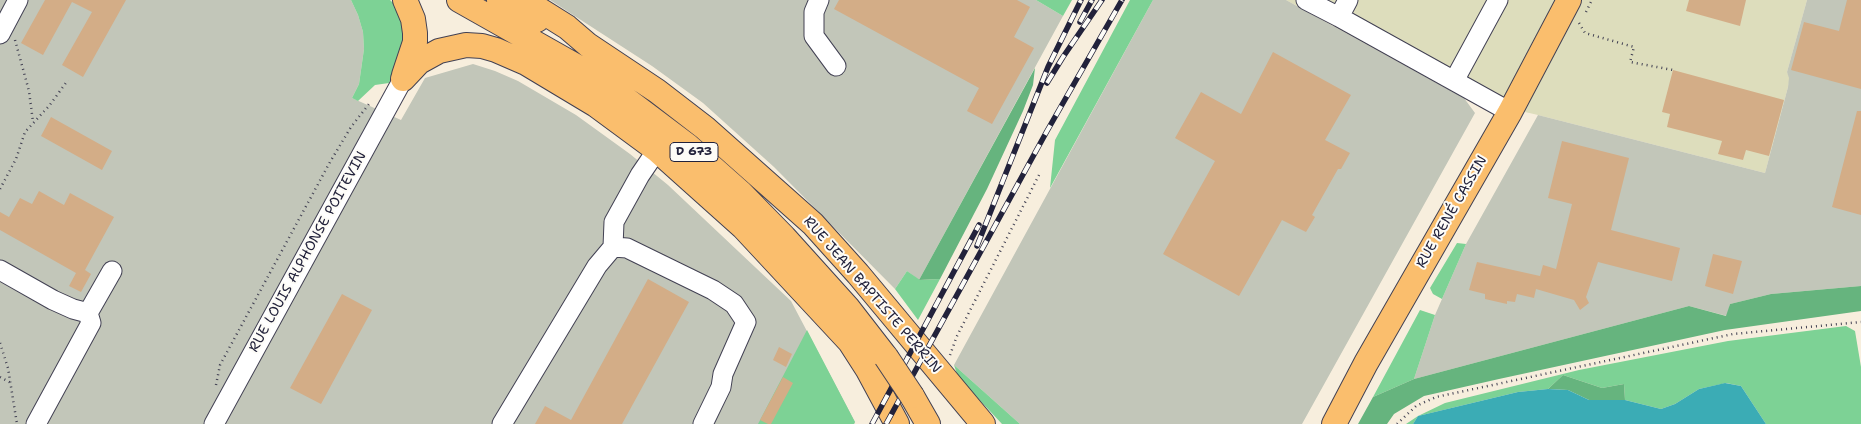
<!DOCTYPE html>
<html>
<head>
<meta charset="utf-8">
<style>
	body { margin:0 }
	canvas { display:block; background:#f7eedd }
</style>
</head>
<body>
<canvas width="1861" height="424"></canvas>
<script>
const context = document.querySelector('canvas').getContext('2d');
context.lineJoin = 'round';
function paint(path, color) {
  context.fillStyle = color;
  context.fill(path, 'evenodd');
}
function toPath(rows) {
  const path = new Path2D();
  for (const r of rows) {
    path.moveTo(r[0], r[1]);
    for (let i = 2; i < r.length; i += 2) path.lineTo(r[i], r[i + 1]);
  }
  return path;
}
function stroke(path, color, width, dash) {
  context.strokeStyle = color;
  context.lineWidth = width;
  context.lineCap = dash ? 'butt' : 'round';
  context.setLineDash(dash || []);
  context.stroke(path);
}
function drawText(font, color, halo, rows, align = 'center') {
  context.font = font + ' "Shantell Sans",sans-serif';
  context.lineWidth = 4;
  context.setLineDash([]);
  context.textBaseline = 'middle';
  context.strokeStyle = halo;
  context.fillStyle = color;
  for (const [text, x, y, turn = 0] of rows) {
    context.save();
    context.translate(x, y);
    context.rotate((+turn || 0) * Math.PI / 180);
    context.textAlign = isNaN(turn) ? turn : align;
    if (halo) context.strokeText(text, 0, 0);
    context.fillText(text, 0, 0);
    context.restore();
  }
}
const built = toPath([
	[1286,0,1807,0,1787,72,1790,78,1788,87,1765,173,1538,115,1464,98]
]);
const industrial = toPath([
	[0,0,351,0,358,15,363,32,364,49,359,84,352,98,401,120,425,78,473,64,495,71,518,81,576,115,630,154,668,185,791,301,855,422,854,424,0,424],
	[550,0,1036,0,1063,16,919,280,907,271,895,289,774,167,703,103,652,66],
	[1153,0,1286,0,1464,98,1475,113,1302,424,1020,424,954,365],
	[1807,0,1861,0,1861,286,1771,294,1730,304,1727,316,1689,306,1414,379,1435,315,1466,244,1538,115,1765,173,1788,87,1789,78,1787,72]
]);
const green = toPath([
	[351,0,390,0,398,8,405,29,406,46,389,83,375,85,358,101,352,98,359,84,364,49,363,32,358,15],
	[1036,0,1072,0,1063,16],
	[1130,0,1153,0,1050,188,1055,140],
	[1457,243,1466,244,1442,299,1433,294,1430,288],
	[907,271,920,280,940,279,918,320,895,289],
	[1420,310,1435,315,1414,379,1373,397],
	[1846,326,1855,331,1861,367,1861,424,1766,424,1741,386,1726,383,1699,389,1675,404,1661,409,1625,400,1624,384,1602,388,1563,375,1548,389,1518,392,1439,411,1418,416,1413,424,1406,424,1418,416,1445,403,1579,370,1728,341],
	[807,330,855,422,854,424,758,424],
	[954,365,1020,424,1002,424,958,377]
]);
const forest = toPath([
	[1035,68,1033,85,1023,111,987,189,940,279,919,280],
	[1861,286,1861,311,1725,330,1499,379,1424,396,1394,414,1387,424,1358,424,1373,397,1414,379,1689,306,1726,316,1730,304,1771,294],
	[1563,375,1602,388,1624,384,1625,400,1589,400,1568,390,1548,389]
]);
const water = toPath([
	[1725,383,1741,386,1766,424,1413,424,1418,416,1518,392,1548,389,1568,390,1589,400,1625,400,1661,409,1675,404,1699,389]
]);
const building = toPath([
	[45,0,126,0,83,77,62,65,92,12,72,2,43,55,21,43],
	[839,0,1017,0,1030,7,1014,37,1034,48,992,124,967,111,979,88,834,9],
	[1689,0,1746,0,1740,26,1686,11],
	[1847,0,1861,0,1861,89,1791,70,1804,22,1839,31],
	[1273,52,1351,95,1325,140,1350,153,1341,169,1338,169,1312,215,1315,217,1306,232,1282,220,1239,296,1163,254,1215,161,1175,138,1201,92,1241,114],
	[1673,70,1784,100,1769,156,1746,150,1743,160,1718,154,1722,141,1667,127,1670,114,1662,112],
	[1857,111,1861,111,1861,215,1832,207],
	[51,117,112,151,102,170,41,136],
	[1562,141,1629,158,1611,230,1680,248,1672,281,1598,262,1586,297,1589,303,1580,310,1574,300,1536,289,1534,298,1517,294,1515,302,1507,301,1507,304,1485,299,1485,294,1469,290,1477,262,1540,276,1543,265,1556,269,1572,204,1548,198],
	[39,191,64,205,70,193,114,217,85,270,91,274,81,292,69,286,76,273,0,230,0,212,9,217,20,198,32,204],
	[1713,254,1742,261,1733,294,1705,286],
	[648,279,689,302,622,424,535,424,545,406,571,420],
	[342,294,372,310,321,404,290,388],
	[779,347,792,354,786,367,773,360],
	[783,377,793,383,771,424,768,424,760,420]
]);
const path = toPath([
	[1586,12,1592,0],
	[1579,23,1585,33,1634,47,1630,62,1673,70],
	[15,40,29,91,33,122],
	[0,189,16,159,25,132,49,106,68,80],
	[0,343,8,368,17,424],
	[950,355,957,336,1039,175],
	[0,377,11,383],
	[216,385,220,365,330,162,351,127,369,104],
	[1397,424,1416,406,1436,397,1733,334,1861,322]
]);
const minor = toPath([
	[819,0,814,12,814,36,836,66],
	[1306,0,1339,17],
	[1348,0,1339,17,1510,112],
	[0,34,18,0],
	[1454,81,1498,0],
	[613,247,614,222,640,175,657,150],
	[0,270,53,300,73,309,88,313],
	[36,424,91,323,88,313,112,271],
	[214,424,403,79],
	[502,424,597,266,613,247,627,248,713,290,734,304,746,322,723,374,721,387,703,424]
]);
const major = toPath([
	[459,0,583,70,614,90,687,145,740,192,784,237,848,308,886,357],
	[499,0,537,20],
	[524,0,567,27,588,45,657,91,705,128,813,224,858,274,983,424],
	[404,75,415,42,415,33,413,19,405,0],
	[403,79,419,62,439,51,466,45,482,46,496,50,526,63,596,105,657,150,743,227,850,342,868,370,897,424],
	[912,396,928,424],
	[1334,424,1366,363,1510,112,1569,0]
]);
const rail = toPath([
	[1080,22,1092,0],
	[1047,83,1063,57,1102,0],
	[977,246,1048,67,1081,0],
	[872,424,979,225],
	[886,424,1047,131,1122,0]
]);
const majorBridge = toPath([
	[886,357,912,396]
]);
const shields = [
	[694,152,48]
];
const shieldNames = [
	["D 673",694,152]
];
const streetNames = [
	["RUE RENÉ CASSIN",1452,212,-60],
	["RUE LOUIS ALPHONSE POITEVIN",308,252,-61],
	["RUE JEAN BAPTISTE PERRIN",872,295,49]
];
paint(built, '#ddddbc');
paint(industrial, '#c2c6b9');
paint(green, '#7dd295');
paint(forest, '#66b47e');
paint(water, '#3bacb5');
paint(building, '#d3ad87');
stroke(minor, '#424153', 21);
stroke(major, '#424153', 26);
stroke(path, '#424153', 2.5, [1, 4]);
stroke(minor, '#fff', 19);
stroke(major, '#fabe6d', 24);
stroke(rail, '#22223b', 5.5);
stroke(rail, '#fdfcf7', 4, [11]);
stroke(majorBridge, '#424153', 26, []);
stroke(majorBridge, '#fabe6d', 24);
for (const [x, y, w] of shields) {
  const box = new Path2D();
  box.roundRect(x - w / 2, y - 9.5, w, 19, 4);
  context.fillStyle = '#fdfcf7';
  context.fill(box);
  stroke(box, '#22223b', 1);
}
drawText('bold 12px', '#22223b', null, shieldNames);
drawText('14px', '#22223b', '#fdfcf7', streetNames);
</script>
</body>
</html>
